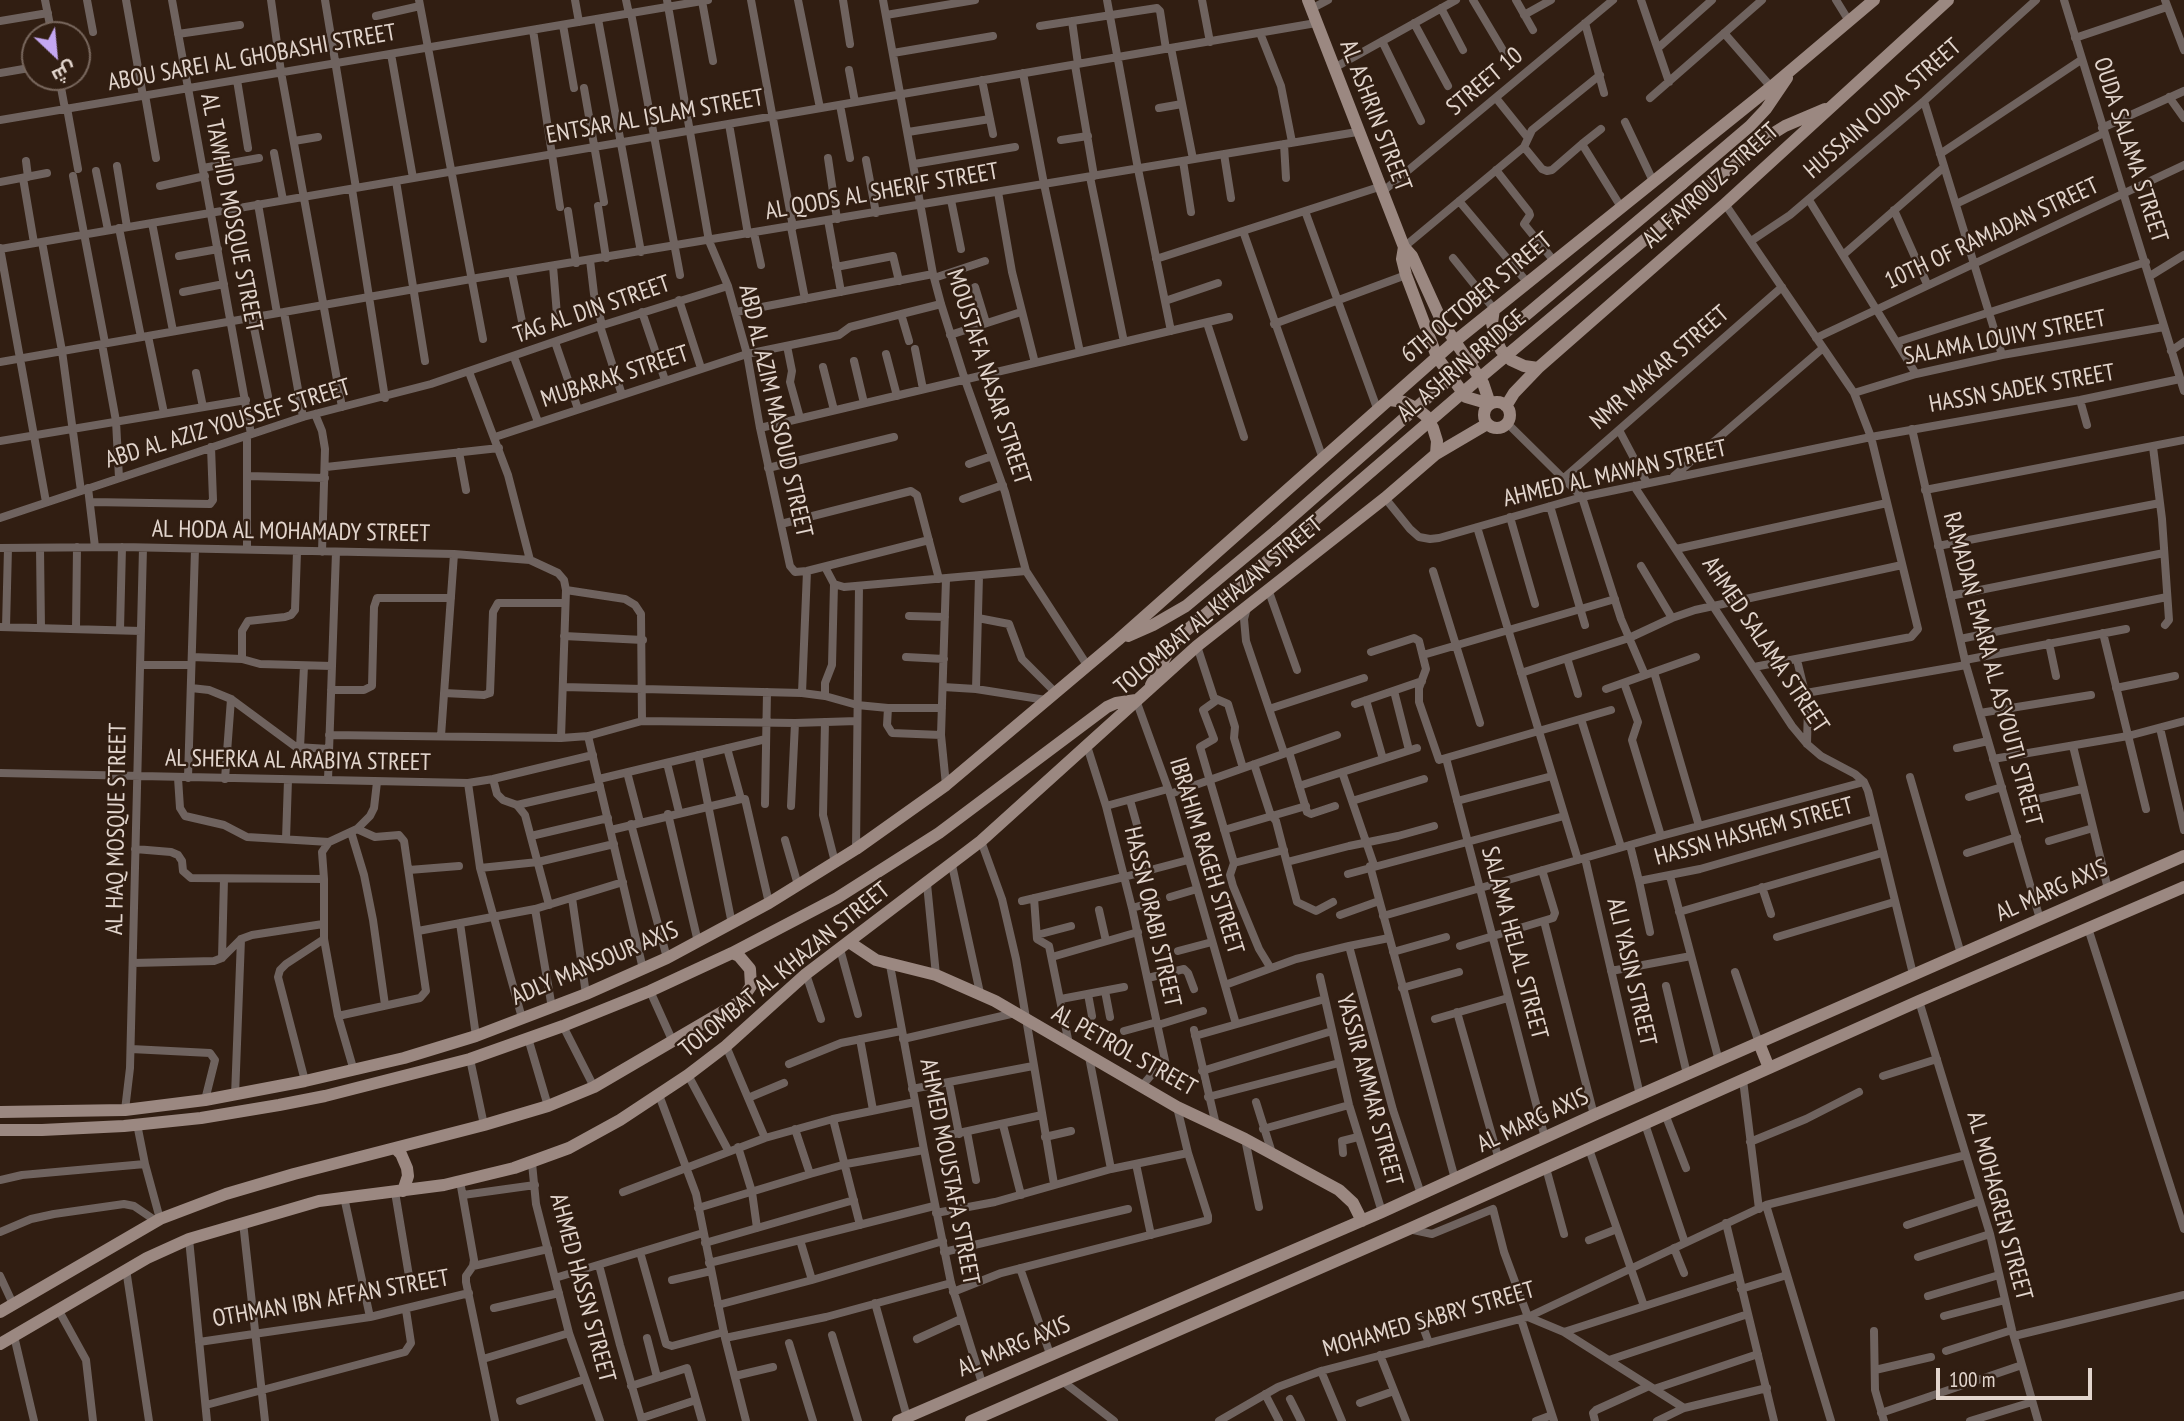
<!DOCTYPE html>
<html>
<head>
<meta charset="utf-8">
<style>
	body { margin:0 }
	#map { position:relative; width:2184px; height:1421px; overflow:hidden; background:#311e12; font-family:"PT Sans Narrow",Cairo,sans-serif }
	canvas { display:block }
	.north { position:absolute; left:21px; top:21px; width:70px; height:70px; box-sizing:border-box; background:#311e12; border:2px solid #78675d; border-radius:50%; rotate:154deg; font-size:19px; font-weight:700; line-height:28px; text-align:center; color:#e2d5cd }
	.north::after { content:''; display:block; margin:auto; width:24px; height:32px; background:#c4a7f1; clip-path:polygon(50% 0,100% 100%,50% 72%,0 100%) }
	.scale { position:absolute; left:1936px; top:1368px; width:156px; height:32px; box-sizing:border-box; border:4px solid #e2d5cd; border-top:0; padding-left:9px; font-size:21px; line-height:24px; white-space:nowrap; color:#e2d5cd; -webkit-text-stroke:5px #311e12; paint-order:stroke }
</style>
</head>
<body>
<div id="map">
<canvas width="2184" height="1421"></canvas>
<div class="north">ش</div>
<div class="scale">100 m</div>
</div>
<script>
const context = document.querySelector('canvas').getContext('2d');
context.lineJoin = 'round';
function toPath(rows) {
  const path = new Path2D();
  for (const r of rows) {
    if (r.length === 3) {
      path.moveTo(r[0] + r[2], r[1]);
      path.arc(r[0], r[1], r[2], 0, 2 * Math.PI);
      continue;
    }
    path.moveTo(r[0], r[1]);
    for (let i = 2; i < r.length; i += 2) path.lineTo(r[i], r[i + 1]);
  }
  return path;
}
function stroke(path, color, width, dash) {
  context.strokeStyle = color;
  context.lineWidth = width;
  context.lineCap = dash ? 'butt' : 'round';
  context.setLineDash(dash || []);
  context.stroke(path);
}
function drawText(font, color, halo, rows, align = 'center') {
  context.font = font + ' "PT Sans Narrow",sans-serif';
  context.lineWidth = 5;
  context.setLineDash([]);
  context.textBaseline = 'middle';
  context.strokeStyle = halo;
  context.fillStyle = color;
  for (const [text, x, y, turn = 0] of rows) {
    context.save();
    context.translate(x, y);
    context.rotate((+turn || 0) * Math.PI / 180);
    context.textAlign = isNaN(turn) ? turn : align;
    if (halo) context.strokeText(text, 0, 0);
    context.fillText(text, 0, 0);
    context.restore();
  }
}
const street = toPath([
	[45,0,52,35],
	[87,0,93,32],
	[126,0,143,96],
	[172,0,251,434],
	[271,0,281,72,342,407],
	[325,0,356,188],
	[419,0,483,339],
	[575,0,579,22],
	[626,0,629,14],
	[667,0,709,241,728,286,747,354,760,428,790,566,795,572,807,571,929,540],
	[751,0,793,227],
	[798,0,820,108],
	[843,0,850,44],
	[883,0,933,274,941,304,965,380,1005,492,1026,571,1087,665],
	[1107,0,1138,169,1171,331],
	[1202,0,1210,42],
	[1473,0,1504,52],
	[1516,0,1533,30],
	[1641,0,1669,82],
	[1836,0,1849,21],
	[2064,0,2184,391],
	[2165,0,2184,50],
	[702,1,713,61],
	[1441,8,1463,50],
	[1311,9,1328,0],
	[631,13,680,275],
	[886,15,975,0],
	[1524,15,1551,0],
	[376,16,420,6],
	[598,19,641,252],
	[0,21,48,13],
	[1072,21,1078,64],
	[1414,23,1448,86],
	[1585,23,1604,93],
	[563,25,574,88],
	[1040,26,1157,8,1160,11,1166,49],
	[533,30,560,207],
	[1260,33,1281,86,1292,142],
	[1724,33,1771,87],
	[178,34,240,25],
	[2075,38,2167,7],
	[1382,41,1421,121],
	[1171,48,1193,159],
	[1658,48,1712,0],
	[893,53,993,36],
	[391,54,413,178],
	[1075,65,1094,176],
	[1334,68,1456,0],
	[849,70,855,102],
	[0,73,35,67],
	[1023,73,1044,184,1080,352],
	[59,77,65,109],
	[237,80,248,148],
	[982,80,993,134],
	[584,88,604,202],
	[145,95,156,158],
	[2169,97,2184,118],
	[1496,98,1528,138],
	[1650,98,1762,0],
	[1924,101,2002,355],
	[840,105,850,158],
	[67,108,78,169],
	[1159,108,1182,104],
	[0,120,708,0],
	[1625,122,1653,181],
	[729,124,748,234],
	[2102,128,2184,91],
	[908,132,990,119],
	[1061,140,1088,136],
	[294,141,318,137],
	[1284,144,1286,178],
	[1582,144,1601,129],
	[1524,147,1542,169,1547,171,1552,170,1582,144,1621,207],
	[274,153,283,200],
	[1224,154,1231,198],
	[1940,154,2081,60],
	[828,158,837,219],
	[866,160,876,213],
	[26,161,28,177],
	[1183,161,1191,212],
	[914,164,1015,147],
	[117,166,127,227],
	[203,168,259,158],
	[1496,170,1529,212,1530,215,1524,224,1554,261],
	[96,171,108,230],
	[73,176,105,343],
	[1090,177,1124,342],
	[23,178,34,243],
	[396,181,425,361],
	[0,182,47,173],
	[160,186,205,176],
	[352,189,385,398],
	[998,192,1012,272,1035,363],
	[1381,193,1613,0],
	[951,200,961,249],
	[1809,200,1916,374],
	[1459,201,1527,282],
	[258,204,277,313],
	[1725,204,1854,393,1871,437,1918,629,1911,637,1754,667],
	[1956,204,2104,133],
	[598,206,606,258],
	[1894,210,1927,284],
	[568,211,576,263],
	[1305,211,1378,411],
	[828,220,841,292],
	[152,223,173,331],
	[791,227,805,299],
	[119,228,141,337],
	[1243,231,1323,459],
	[754,233,761,265],
	[1751,241,1790,215,1924,101,2036,0],
	[42,242,62,351,81,491],
	[1404,247,1524,147,1532,130,1600,75],
	[0,248,46,502],
	[0,249,1316,23],
	[1843,255,1944,167],
	[179,256,218,249],
	[1453,258,1494,309],
	[1156,259,1379,187],
	[590,260,594,294,602,325],
	[553,266,557,315],
	[836,267,893,256,899,281],
	[512,273,524,331],
	[2150,276,2184,255],
	[934,278,985,261],
	[975,287,986,323],
	[183,292,224,284],
	[679,300,701,368],
	[1165,301,1218,283],
	[284,312,303,417],
	[642,312,665,380],
	[736,312,933,274],
	[901,314,909,341],
	[252,318,268,396],
	[1207,323,1244,437],
	[1274,324,1406,275],
	[600,326,622,395],
	[950,335,1021,312],
	[148,336,164,413],
	[1816,338,2184,165],
	[555,342,578,409],
	[1897,342,2146,262],
	[102,344,116,421,119,478],
	[787,346,792,371,790,382,800,418],
	[915,349,923,389],
	[2171,351,2184,342],
	[886,354,897,396],
	[514,357,538,422],
	[854,361,864,403],
	[0,362,471,279,1357,132],
	[823,367,834,410],
	[469,372,508,475,530,560],
	[196,373,203,407],
	[1854,393,1916,374,2002,355,2164,327],
	[2080,400,2087,425],
	[315,414,322,431,325,449,322,552],
	[1507,423,1582,497,1621,619,1645,675],
	[760,428,1229,317],
	[1912,429,1966,665,2040,919],
	[1619,430,1647,483],
	[247,436,247,549],
	[495,437,747,354,839,335,850,327,941,304],
	[0,441,246,400],
	[2153,447,2162,519,2169,620,2165,625],
	[459,452,466,490],
	[969,464,992,456],
	[326,467,499,448],
	[768,468,894,437],
	[248,476,325,478],
	[1674,476,1823,348],
	[1564,478,1782,287],
	[1634,486,1792,726,1807,744,1821,756,1855,774,1864,782,1868,791,1913,974],
	[88,488,95,547],
	[1925,490,2184,440],
	[1385,498,1410,529,1419,537,1430,539,1439,538,1582,497,1871,437,2080,400,2180,379],
	[963,499,1003,485],
	[91,502,210,504,213,500,211,447],
	[1550,506,1585,625],
	[1510,517,1535,604],
	[0,518,303,417,431,384,600,326,728,286],
	[781,524,911,491,917,495,939,579],
	[1477,527,1578,860],
	[1938,546,2160,503],
	[0,548,122,547,454,554,530,560,558,573,564,580,566,590,561,738],
	[40,548,41,628],
	[1676,549,1887,503],
	[1641,566,1672,618],
	[825,567,834,584,844,587,1026,571],
	[1433,571,1480,723],
	[946,579,941,735,946,785],
	[1268,589,1297,670],
	[566,590,625,599,635,605,641,614,642,721],
	[1950,596,2164,553],
	[1247,608,1244,619,1246,641,1284,753],
	[909,616,945,617],
	[978,618,1009,624,1022,659,1055,692],
	[0,627,141,631],
	[6,627,8,548],
	[76,629,77,547],
	[120,630,122,547],
	[2103,633,2146,809],
	[564,636,643,640],
	[1960,639,2167,597],
	[2049,643,2056,676],
	[1197,646,1214,698,1228,704,1235,727,1234,738,1243,768],
	[1371,652,1414,638,1419,641,1426,669,1419,688,1419,702,1439,760,1611,710],
	[1423,655,1615,599],
	[192,657,242,659,260,664,332,666],
	[906,657,944,659],
	[1567,658,1578,694],
	[242,659,242,631,248,621,285,617,291,615,295,610,297,552],
	[1797,660,1808,705,1807,744],
	[1965,660,2126,629],
	[140,665,191,665],
	[1654,672,1699,826],
	[1521,673,1629,638,1672,618,1695,610,1902,565],
	[1624,683,1638,722,1632,740,1661,836],
	[563,687,802,693,825,696,857,705,888,708,942,708],
	[943,687,976,689,1046,700],
	[191,688,209,690,231,699,296,747,329,749],
	[2116,688,2175,676],
	[976,689,979,576],
	[1606,689,1696,657],
	[331,690,364,690,372,686,374,607,377,598,451,598],
	[1394,691,1409,750],
	[444,693,484,695,490,693,493,612,498,603,565,603],
	[802,693,807,571],
	[1806,693,1966,665],
	[825,696,825,683,832,665,834,584],
	[1136,700,1170,794,1236,1024],
	[1217,700,1203,710,1214,739,1200,747,1234,863,1230,875,1233,886,1259,949,1270,967],
	[1366,700,1383,759],
	[1355,704,1422,681],
	[888,708,887,725,892,733,941,735],
	[1269,709,1364,678],
	[1980,713,2091,695],
	[1581,719,1621,847],
	[825,722,823,815,835,862],
	[2160,728,2184,830],
	[329,735,561,738,588,736,642,721,795,723,857,721],
	[441,736,454,554],
	[588,736,643,969],
	[1087,746,1106,806,1132,908,1166,1065,1165,1070,1153,1073,1142,1086],
	[2073,746,2108,889],
	[300,748,304,666],
	[727,748,741,799,745,799,769,903],
	[1957,748,1988,741],
	[1289,752,1307,812,1311,814,1335,806],
	[698,755,732,924],
	[1446,758,1545,1138],
	[1993,759,2128,736,2184,721],
	[667,763,679,812],
	[1254,764,1270,813,1276,821,1297,902,1316,911,1333,902],
	[627,772,640,822],
	[1342,772,1374,865],
	[0,773,468,783,493,779,593,755],
	[1910,777,1961,954],
	[178,778,180,808,185,816,224,825,247,837,329,842],
	[188,778,195,549],
	[225,779,231,699],
	[493,779,497,794,503,800,517,805,525,815,549,905],
	[599,779,766,739],
	[328,780,336,552],
	[468,783,480,868,522,1018],
	[1299,786,1417,748],
	[1170,794,1337,735],
	[1969,797,2002,787],
	[2038,799,2082,789],
	[1130,800,1137,825],
	[1352,801,1424,779],
	[1457,801,1552,776],
	[765,804,767,692],
	[517,805,600,786],
	[791,806,795,723],
	[1106,806,1168,789],
	[668,814,698,942],
	[631,824,667,958],
	[611,830,741,799],
	[1224,830,1306,806],
	[351,832,364,875,373,920,385,1005],
	[531,836,608,818],
	[286,839,288,780],
	[785,840,798,885],
	[981,841,1002,899,1016,959,1054,1184],
	[2049,841,2093,828],
	[1630,845,1639,881,1700,869,1874,819],
	[135,849,171,852,178,855,182,861,183,871,191,878,324,879],
	[856,849,859,586],
	[1967,853,2017,837],
	[1585,858,1640,1095],
	[1287,862,1349,846,1398,836,1434,826],
	[1234,863,1284,850],
	[952,865,980,993],
	[1370,866,1455,1179],
	[480,868,538,862,614,844],
	[409,870,459,866],
	[1348,874,1564,816],
	[1670,876,1719,1061],
	[1639,881,1650,932],
	[927,884,936,975],
	[1762,887,1771,914],
	[1170,897,1197,889],
	[572,898,586,994],
	[1034,898,1037,939,1049,946,1069,1044],
	[1022,901,1124,877,1188,860],
	[1132,908,1157,901],
	[535,909,552,1008],
	[1099,910,1106,941],
	[1679,912,1882,853],
	[1340,915,1379,901],
	[1383,916,1661,836,1864,782],
	[1544,921,1594,1115],
	[460,923,476,1036],
	[2088,928,2184,1229],
	[418,931,535,909,623,882],
	[1037,935,1071,926],
	[1777,937,1894,902],
	[1349,946,1393,1110,1421,1194],
	[1460,946,1553,918,1555,913,1542,870],
	[840,949,858,1014],
	[1178,951,1212,942],
	[1393,952,1446,937],
	[1052,957,1138,932],
	[222,958,224,879],
	[133,963,214,961,222,958,241,939,252,935,323,924],
	[890,965,924,1150,951,1283,982,1383],
	[1611,971,1691,956],
	[1735,972,1759,1043],
	[806,974,821,1019],
	[1320,977,1349,1105,1382,1212],
	[1148,978,1184,969,1188,973,1194,989],
	[1225,985,1296,959,1349,946,1389,938],
	[1666,986,1687,1074],
	[1402,988,1459,972],
	[650,991,673,1042],
	[1105,991,1110,1017],
	[1088,994,1092,1016],
	[1061,999,1124,987],
	[1919,1001,1990,1234,2012,1330,2038,1421],
	[1457,1012,1499,1160],
	[338,1016,420,998,426,991,404,841,399,835,375,837,357,829],
	[1435,1019,1508,998],
	[1158,1025,1203,1011],
	[563,1026,594,1087],
	[1194,1030,1216,1125],
	[1124,1031,1157,1022],
	[1195,1036,1325,999],
	[528,1038,548,1106],
	[860,1039,873,1110],
	[903,1039,1015,1013],
	[726,1046,765,1138],
	[131,1049,210,1053,215,1060,205,1100],
	[1089,1057,1111,1169],
	[470,1059,484,1125],
	[789,1064,841,1043,901,1031],
	[354,1071,338,1016,324,939,324,879,322,852,329,842,357,829,370,816,374,808,377,782],
	[1202,1071,1332,1031],
	[688,1075,728,1150],
	[1883,1076,1937,1059],
	[1743,1080,1759,1209],
	[305,1081,278,977,280,970,286,964,324,939],
	[949,1083,959,1134],
	[912,1089,1033,1066],
	[659,1095,696,1194,725,1338,746,1421],
	[235,1096,241,939],
	[1208,1097,1339,1063],
	[748,1098,784,1083],
	[1256,1102,1272,1153],
	[125,1110,130,1068,143,548],
	[1665,1114,1686,1168],
	[833,1119,860,1225],
	[137,1124,145,1164,160,1219],
	[1645,1124,1685,1243],
	[1003,1125,1021,1195],
	[795,1129,810,1174],
	[1263,1129,1349,1105],
	[967,1132,976,1180],
	[945,1136,1042,1115],
	[1045,1137,1071,1131],
	[1245,1139,1259,1207],
	[1750,1142,1806,1119,1859,1092],
	[738,1147,752,1192,757,1228],
	[1589,1149,1644,1306],
	[1343,1153,1342,1141,1358,1137],
	[532,1163,536,1204,569,1333,600,1421],
	[1136,1164,1151,1235],
	[1546,1168,1564,1234],
	[0,1180,22,1175,145,1164],
	[460,1181,474,1260,473,1266,466,1276,466,1282,495,1421],
	[395,1192,409,1276],
	[623,1192,765,1138,833,1119,915,1102],
	[463,1195,535,1185],
	[344,1197,370,1317],
	[1766,1205,1831,1421],
	[698,1208,810,1174,846,1164,924,1150],
	[936,1213,995,1202,1111,1169,1188,1153],
	[243,1222,265,1421],
	[1726,1223,1774,1421],
	[1907,1225,1980,1201],
	[1409,1229,1432,1234,1493,1209,1504,1252,1528,1317,1564,1332,1684,1408],
	[0,1232,31,1219,54,1214,124,1204,134,1206,156,1221],
	[189,1239,207,1421],
	[800,1240,812,1280],
	[1589,1240,1617,1229],
	[705,1243,854,1200],
	[1674,1248,1684,1273],
	[640,1252,666,1344,672,1346,724,1332],
	[944,1252,1128,1209],
	[1918,1257,1990,1234],
	[709,1263,934,1206],
	[599,1265,620,1345,642,1421],
	[473,1266,548,1249],
	[1020,1268,1050,1354],
	[126,1269,149,1421],
	[0,1276,13,1304],
	[555,1278,703,1233],
	[672,1280,711,1271],
	[1741,1289,1787,1275],
	[953,1292,1001,1273,1208,1220,1208,1216,1188,1153,1177,1107],
	[1928,1296,1999,1275],
	[875,1303,907,1417],
	[718,1305,812,1280,943,1241],
	[494,1308,559,1293],
	[59,1311,86,1360,93,1421],
	[1419,1316,1429,1343],
	[1944,1316,2005,1300],
	[1521,1319,1554,1421],
	[1874,1331,1875,1390,1884,1421],
	[1564,1332,1738,1276],
	[832,1335,858,1421],
	[14,1336,34,1421],
	[2014,1336,2184,1295],
	[647,1338,657,1377],
	[725,1338,826,1317,951,1283],
	[917,1339,961,1319],
	[199,1342,370,1317,469,1293],
	[789,1343,813,1421],
	[1946,1351,2012,1330],
	[1380,1355,1406,1421],
	[483,1359,569,1333],
	[1609,1360,1748,1314],
	[1875,1370,1931,1357],
	[1321,1371,1342,1421],
	[735,1376,773,1367],
	[1061,1380,1114,1421],
	[631,1386,687,1368,702,1421],
	[1654,1389,1758,1354],
	[1265,1394,1279,1421],
	[1290,1399,1301,1421],
	[520,1401,585,1379],
	[1360,1403,1394,1391],
	[206,1405,405,1352,411,1343,406,1310],
	[1881,1413,2022,1365],
	[642,1418,696,1400],
	[1219,1421,1278,1387,1321,1371,1528,1317,1766,1205,1966,1155],
	[1536,1421,1552,1415],
	[1595,1421,1593,1413,1596,1410,1649,1386],
	[1657,1421,1684,1408,1767,1388],
	[1970,1421,2032,1402]
]);
const secondary = toPath([
	[1308,0,1404,247,1412,256,1442,322,1483,383,1490,404],
	[1682,184,1750,126,1766,109,1787,78],
	[1693,199,1764,139,1785,126,1825,109],
	[1404,247,1402,259,1406,275,1437,357,1466,397,1490,404],
	[1494,309,1492,323,1495,337,1501,350,1511,360,1524,366,1538,368],
	[1390,400,1404,402,1416,408,1426,416,1433,428,1437,441,1436,454],
	[1497,415,13],
	[1506,406,1514,393,1538,368,1725,204,1948,0],
	[1128,636,1153,625,1186,606,1276,531],
	[1151,685,1168,652,1180,636,1287,544],
	[849,942,876,960,936,975,995,1001,1177,1107,1245,1139,1339,1190,1353,1203,1362,1221],
	[1759,1043,1769,1068],
	[0,1112,125,1110,205,1100,305,1081,404,1058,476,1036,586,994,667,958,769,903,856,849,946,785,1118,640,1454,342,1771,87,1874,0],
	[0,1130,42,1130,124,1126,201,1118,279,1105,325,1096,470,1059,563,1026,650,991,732,953,837,898,939,833,1107,707,1116,703,1136,700],
	[395,1148,401,1154,407,1168,408,1176,403,1191],
	[0,1312,160,1219,226,1194,294,1174,484,1125,548,1106,594,1087,741,1001,751,986,750,969,739,956,732,953],
	[0,1344,147,1258,189,1239,319,1201,444,1185,514,1168,569,1148,620,1120,688,1075,726,1046,806,974,981,841,1197,646,1385,498,1436,454,1487,424],
	[898,1421,1382,1212,1594,1115,2184,856],
	[971,1421,1409,1229,1919,1001,2184,887]
]);
const secondaryBridge = toPath([
	[1276,531,1425,400,1682,184],
	[1287,544,1482,376,1693,199]
]);
const streetNames = [
	["ABOU SAREI AL GHOBASHI STREET",252,58,-10],
	["STREET 10",1485,82,-40],
	["HUSSAIN OUDA STREET",1883,109,-41],
	["AL ASHRIN STREET",1375,116,69],
	["ENTSAR AL ISLAM STREET",655,117,-10],
	["OUDA SALAMA STREET",2130,150,72],
	["AL FAYROUZ STREET",1711,186,-42],
	["AL QODS AL SHERIF STREET",882,192,-10],
	["AL TAWHID MOSQUE STREET",231,213,79],
	["10TH OF RAMADAN STREET",1992,234,-25],
	["6TH OCTOBER STREET",1477,298,-40],
	["TAG AL DIN STREET",592,310,-19],
	["SALAMA LOUIVY STREET",2005,338,-11],
	["AL ASHRIN BRIDGE",1462,366,-40],
	["NMR MAKAR STREET",1660,368,-41],
	["MUBARAK STREET",615,377,-18],
	["MOUSTAFA NASAR STREET",988,377,72],
	["HASSN SADEK STREET",2022,389,-10],
	["ABD AL AZIM MASOUD STREET",775,411,77],
	["ABD AL AZIZ YOUSSEF STREET",228,424,-17],
	["AHMED AL MAWAN STREET",1615,474,-13],
	["AL HODA AL MOHAMADY STREET",291,532,1],
	["TOLOMBAT AL KHAZAN STREET",1219,606,-40],
	["AHMED SALAMA STREET",1765,645,56],
	["RAMADAN EMARA AL ASYOUTI STREET",1992,669,75],
	["AL SHERKA AL ARABIYA STREET",298,761,1],
	["AL HAQ MOSQUE STREET",117,829,-89],
	["HASSN HASHEM STREET",1754,832,-15],
	["IBRAHIM RAGEH STREET",1206,856,73],
	["AL MARG AXIS",2052,891,-24],
	["HASSN ORABI STREET",1152,917,77],
	["SALAMA HELAL STREET",1514,943,75],
	["ADLY MANSOUR AXIS",595,964,-23],
	["TOLOMBAT AL KHAZAN STREET",785,970,-39],
	["ALI YASIN STREET",1631,972,77],
	["AL PETROL STREET",1124,1051,29],
	["YASSIR AMMAR STREET",1369,1090,75],
	["AL MARG AXIS",1533,1121,-25],
	["AHMED MOUSTAFA STREET",949,1172,79],
	["AL MOHAGREN STREET",1999,1206,75],
	["AHMED HASSN STREET",582,1288,75],
	["OTHMAN IBN AFFAN STREET",331,1299,-10],
	["MOHAMED SABRY STREET",1429,1320,-16],
	["AL MARG AXIS",1014,1347,-23]
];
stroke(street, '#6f635f', 8);
stroke(secondary, '#9b8881', 12);
stroke(secondaryBridge, '#9b8881', 12);
drawText('24px', '#e2d5cd', '#311e12', streetNames);
</script>
</body>
</html>
